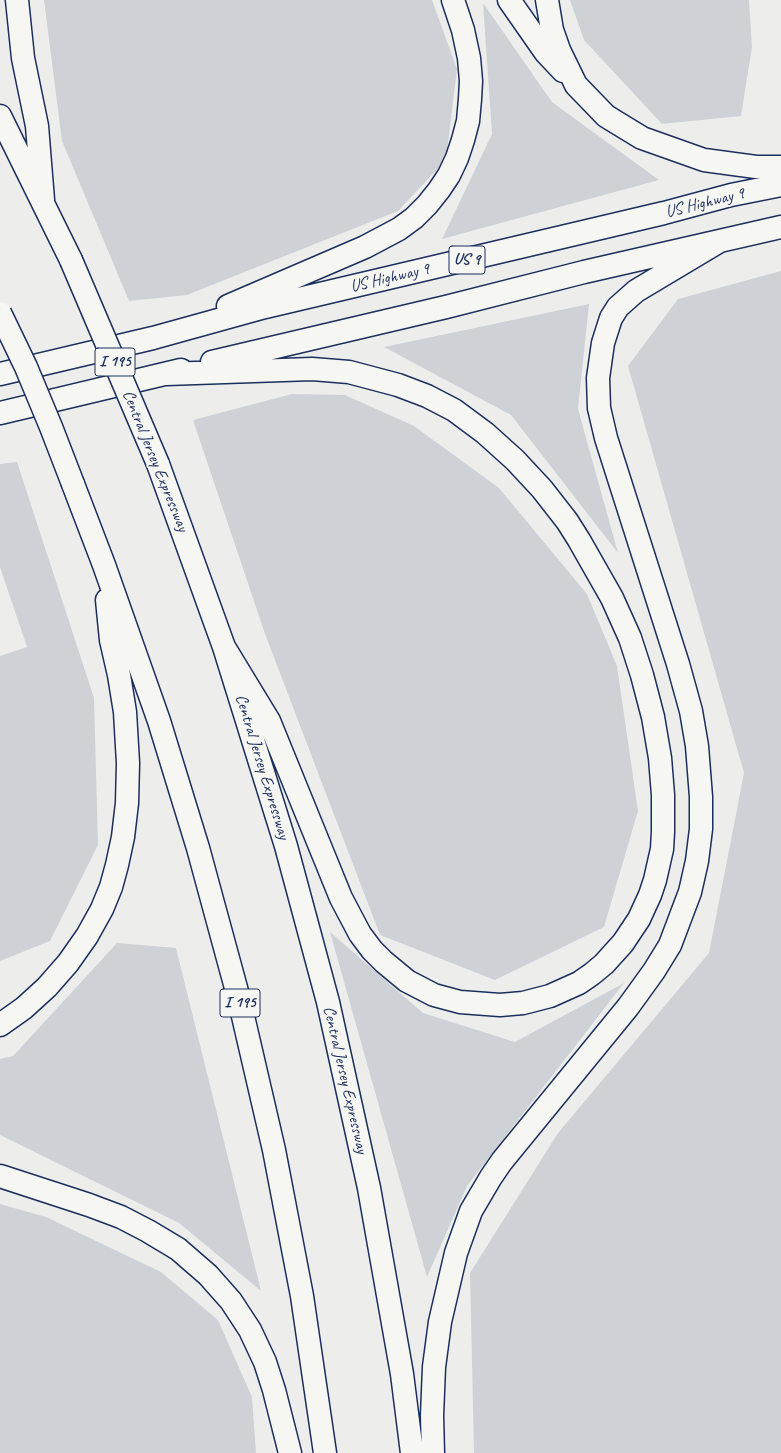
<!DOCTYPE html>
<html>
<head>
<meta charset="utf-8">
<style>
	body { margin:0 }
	canvas { display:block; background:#edeeec }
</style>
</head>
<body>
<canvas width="781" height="1453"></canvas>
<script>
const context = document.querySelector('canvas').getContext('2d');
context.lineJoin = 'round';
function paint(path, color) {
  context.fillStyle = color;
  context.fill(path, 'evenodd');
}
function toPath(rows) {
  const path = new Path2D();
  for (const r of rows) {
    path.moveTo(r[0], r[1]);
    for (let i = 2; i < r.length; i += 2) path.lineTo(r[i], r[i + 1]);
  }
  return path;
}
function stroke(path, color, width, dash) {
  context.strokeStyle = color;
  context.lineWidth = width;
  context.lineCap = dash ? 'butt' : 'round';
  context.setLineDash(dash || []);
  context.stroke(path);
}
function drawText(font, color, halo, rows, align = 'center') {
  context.font = font + ' Caveat,sans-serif';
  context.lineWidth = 3.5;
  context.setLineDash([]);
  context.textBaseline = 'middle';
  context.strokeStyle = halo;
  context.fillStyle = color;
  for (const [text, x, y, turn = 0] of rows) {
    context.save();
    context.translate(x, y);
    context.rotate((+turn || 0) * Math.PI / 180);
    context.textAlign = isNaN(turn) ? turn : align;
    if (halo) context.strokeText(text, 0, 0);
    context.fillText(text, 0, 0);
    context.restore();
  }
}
const green = toPath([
	[44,0,432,0,457,69,446,160,398,211,187,295,129,301,62,141],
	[570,0,749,0,752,47,741,116,662,124,584,40],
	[483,3,552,102,659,180,442,239,492,134],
	[781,271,781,1453,474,1453,470,1273,558,1133,709,953,744,773,628,366,678,299],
	[589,304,578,409,618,553,511,415,384,347],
	[292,394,345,395,414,426,499,488,587,594,617,666,638,811,604,927,495,980,380,935,265,634,193,420],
	[17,462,94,698,98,845,50,941,0,961,0,656,27,647,0,567,0,464],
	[330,932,423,1013,515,1042,624,983,467,1186,427,1277],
	[117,943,176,948,261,1291,179,1223,0,1135,0,1059,13,1056],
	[0,1204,46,1217,161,1272,218,1320,252,1397,256,1453,0,1453]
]);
const highway = toPath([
	[17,0,23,58,37,126,43,200],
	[509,0,546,53,563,71],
	[547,0,552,30,559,50,576,85,606,116,642,138,704,160,756,167,781,167],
	[0,116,71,260],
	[228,306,365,247,399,229,414,218,427,205,439,190,449,175,457,158,463,140,468,121,470,99,471,81,469,58,463,30,453,0],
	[212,362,446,307,584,272,781,227],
	[0,374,153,338,265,307,664,213,731,195,781,185],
	[166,374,312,369,349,372,398,385,427,396,454,410,485,433,515,460,542,489,567,521,579,540,612,598,630,638,642,675,653,717,660,758,663,795,663,832,662,849,655,880,650,895,639,919,623,943,604,964,592,974,579,983,550,996,523,1003,500,1005,460,1002,434,995,407,981,384,962,372,950,360,934,341,898,269,721,224,647],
	[0,413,181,370],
	[158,464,224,647,286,846,328,1002,369,1188,402,1374,412,1453],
	[73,484,104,565,159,721,198,848,239,999,274,1150,302,1296,325,1453],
	[0,1025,24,1008,47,987,68,963,87,936,102,909,111,887,117,865,123,837,127,803,128,763,125,712,119,675,111,640,107,600],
	[0,1176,89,1205,121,1217,148,1231,178,1249,208,1275,231,1301,250,1330,265,1362,274,1390,290,1453],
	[433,1453,432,1416,434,1367,440,1322,456,1253,471,1211,491,1177,502,1161,628,1007,654,971,670,945,690,892,697,861,701,829,701,797,697,746,691,711,678,664,606,438,599,408,598,378,603,343,611,318,618,307,636,291,718,242]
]);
const highwayBridge = toPath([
	[71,260,158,464],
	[0,313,26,367,51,427,73,484]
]);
const shields = [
	[467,260,36],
	[115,362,40],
	[240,1003,40]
];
const shieldNames = [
	["US 9",467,260],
	["I 195",115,362],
	["I 195",240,1003]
];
const streetNames = [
	["US Highway 9",705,203,-14],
	["US Highway 9",390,278,-13],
	["Central Jersey Expressway",155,461,68],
	["Central Jersey Expressway",262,767,73],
	["Central Jersey Expressway",345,1080,77]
];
paint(green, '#ced2d7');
stroke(highway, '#1b2f5e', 25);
stroke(highway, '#f6f6f2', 22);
stroke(highwayBridge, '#1b2f5e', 25, []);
stroke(highwayBridge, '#f6f6f2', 22);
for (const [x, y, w] of shields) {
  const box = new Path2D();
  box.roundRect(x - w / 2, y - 14, w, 28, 3);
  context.fillStyle = '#f6f6f2';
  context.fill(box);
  stroke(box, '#1b2f5e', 1);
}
drawText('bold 16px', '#1b2f5e', null, shieldNames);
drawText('17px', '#1b2f5e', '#f6f6f2', streetNames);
</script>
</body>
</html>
